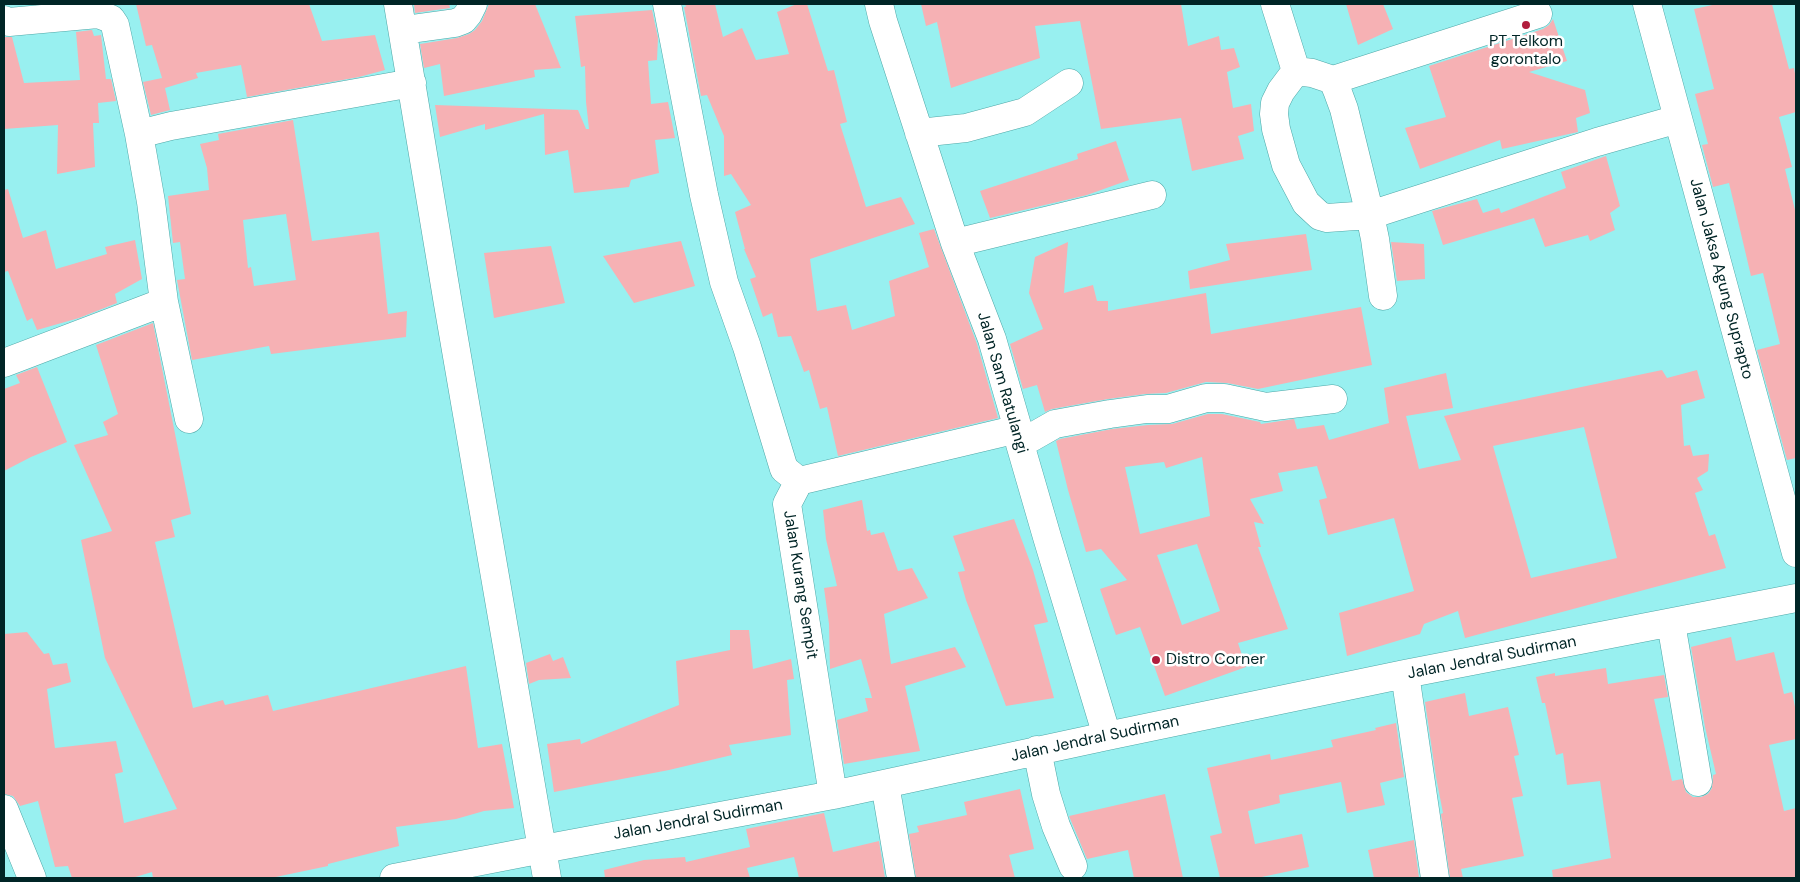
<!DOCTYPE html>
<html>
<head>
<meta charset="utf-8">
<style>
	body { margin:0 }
	#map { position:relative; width:1800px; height:882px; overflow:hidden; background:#98f0f0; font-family:"DM Sans",sans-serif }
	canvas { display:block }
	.frame { position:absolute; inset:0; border:5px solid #002526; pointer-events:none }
</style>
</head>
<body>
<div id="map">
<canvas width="1800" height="882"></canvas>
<div class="frame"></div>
</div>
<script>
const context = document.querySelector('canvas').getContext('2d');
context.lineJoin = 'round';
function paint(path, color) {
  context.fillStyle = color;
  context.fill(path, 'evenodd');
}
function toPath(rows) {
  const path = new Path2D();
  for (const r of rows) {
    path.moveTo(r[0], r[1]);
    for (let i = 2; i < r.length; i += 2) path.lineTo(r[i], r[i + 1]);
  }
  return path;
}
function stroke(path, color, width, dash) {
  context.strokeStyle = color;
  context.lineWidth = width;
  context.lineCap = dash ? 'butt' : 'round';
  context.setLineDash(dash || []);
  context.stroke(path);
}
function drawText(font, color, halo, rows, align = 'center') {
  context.font = font + ' "DM Sans",sans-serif';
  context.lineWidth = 5;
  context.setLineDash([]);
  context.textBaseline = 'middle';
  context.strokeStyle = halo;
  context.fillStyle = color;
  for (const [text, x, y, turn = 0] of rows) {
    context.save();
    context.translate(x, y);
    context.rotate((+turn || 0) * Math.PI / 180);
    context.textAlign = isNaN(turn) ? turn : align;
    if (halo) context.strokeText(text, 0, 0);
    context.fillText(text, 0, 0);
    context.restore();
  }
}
const building = toPath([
	[136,4,309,4,322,41,375,35,385,70,359,77,247,97,241,65,196,73,198,78,165,88,170,110,151,115,143,82,162,78,152,45,146,46],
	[414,4,449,4,450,8,415,13],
	[489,4,535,4,561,68,534,70,535,77,444,96,440,64,424,68,420,44,457,38,469,34,475,30,482,21],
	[685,4,715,4,723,37,742,28,756,60,789,54,777,12,797,4,807,4,828,71,834,70,847,122,840,124,866,207,901,197,915,224,810,259,817,311,846,305,852,330,895,316,889,281,929,267,919,233,934,229,977,344,998,418,838,456,827,407,820,409,809,370,804,372,791,336,778,337,772,313,763,317,750,279,756,277,744,249,745,249,735,212,751,205,731,174,724,176,724,136,707,95,701,96,684,7,686,7],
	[921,4,1181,4,1188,46,1219,36,1221,50,1234,48,1240,67,1227,72,1233,108,1251,104,1254,131,1238,136,1244,159,1192,171,1181,118,1101,129,1080,21,1035,26,1040,58,951,88,937,22,926,26],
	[1346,4,1383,4,1393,29,1358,45],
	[1717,4,1772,4,1789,69,1794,68,1796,79,1796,112,1779,117,1792,167,1785,169,1796,214,1796,458,1787,460,1757,350,1780,344,1763,273,1751,276,1729,183,1713,187,1702,145,1708,144,1695,94,1714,89,1694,9],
	[652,10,658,38,657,60,648,61,651,104,668,102,675,138,655,140,659,173,631,180,629,187,574,193,568,150,545,155,544,114,485,130,485,124,440,137,435,105,578,110,586,129,589,129,586,102,585,66,581,67,575,16],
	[1553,19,1567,61,1529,72,1585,90,1590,113,1576,118,1578,132,1502,149,1500,140,1420,169,1405,128,1446,117,1429,66,1543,29,1549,25],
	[92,30,94,36,101,35,106,79,111,79,116,101,98,103,99,123,93,123,95,167,57,174,58,125,4,129,4,37,12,37,24,83,80,80,76,32],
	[293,120,312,241,379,232,388,314,407,311,406,337,271,354,269,346,192,360,177,280,185,279,180,242,173,243,168,196,209,190,207,168,200,144,219,140,218,134],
	[286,214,296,280,254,286,251,267,248,268,243,220],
	[1116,141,1129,180,1087,195,990,218,980,191,1078,159,1077,154],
	[1606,156,1620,206,1610,213,1615,230,1590,241,1588,235,1545,247,1534,218,1443,245,1432,211,1477,199,1483,213,1499,208,1501,213,1566,188,1561,172],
	[8,189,23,238,46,230,56,269,107,254,105,247,135,240,142,279,115,294,117,303,79,318,37,330,32,318,27,321,8,271,4,272,4,190],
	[1306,234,1312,270,1190,289,1188,271,1230,260,1226,244],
	[681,241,695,286,634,303,603,256],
	[1068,242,1064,293,1093,285,1097,301,1108,301,1108,311,1206,293,1211,334,1361,307,1372,365,1258,389,1227,383,1206,382,1166,393,1145,394,1108,399,1052,409,1045,412,1037,385,1023,389,1010,344,1043,329,1029,293,1035,257],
	[1391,242,1424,244,1425,279,1397,281],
	[551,246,565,303,494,318,484,253],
	[153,323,191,514,171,520,175,537,155,542,193,708,223,700,225,705,268,695,273,711,466,666,478,748,502,744,514,808,484,811,456,819,396,827,399,846,328,864,328,866,271,878,153,878,152,872,132,878,72,878,68,866,55,867,38,801,20,806,13,796,4,794,4,634,27,632,44,654,49,653,53,665,67,663,71,682,47,689,55,748,116,741,123,772,115,774,124,823,177,809,105,658,81,540,112,531,74,445,108,435,103,422,118,414,96,345],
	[37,367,67,442,31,457,4,471,4,389,20,383,16,375],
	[1662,370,1667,378,1697,370,1705,398,1681,405,1684,446,1690,445,1693,456,1709,454,1708,471,1697,478,1703,490,1695,493,1709,536,1715,534,1726,568,1465,638,1458,611,1424,624,1420,634,1347,656,1339,613,1414,591,1394,518,1328,535,1319,500,1327,498,1317,466,1278,473,1283,491,1250,499,1264,524,1254,522,1261,547,1258,547,1288,629,1238,643,1246,667,1165,696,1140,627,1116,635,1100,589,1127,580,1101,549,1086,552,1068,490,1056,441,1060,439,1112,429,1148,425,1172,424,1208,414,1222,414,1260,422,1261,424,1294,419,1297,429,1324,425,1329,440,1389,423,1384,388,1446,373,1453,408,1406,416,1419,469,1461,460,1444,416],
	[1584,427,1617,558,1531,578,1493,446],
	[1202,457,1210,516,1140,534,1125,467,1164,462,1166,468],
	[1197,544,1220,611,1182,625,1157,555],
	[862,500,867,531,870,530,871,535,884,532,898,571,912,568,928,598,884,614,891,664,955,647,966,667,905,686,920,751,844,764,837,720,868,711,865,698,872,698,861,659,830,669,829,624,824,588,837,586,826,539,823,510],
	[1014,519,1033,570,1048,622,1034,625,1054,698,1006,706,966,600,958,572,965,571,953,536],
	[730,630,749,630,753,669,791,659,794,679,787,680,791,735,729,745,732,755,669,770,554,792,547,744,580,739,581,744,679,705,676,661,730,650],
	[1731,637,1736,661,1774,652,1784,694,1792,692,1796,712,1796,739,1769,745,1784,811,1796,808,1796,878,1553,878,1552,870,1611,858,1600,781,1567,785,1563,753,1556,755,1545,703,1542,703,1536,677,1555,673,1555,676,1606,668,1608,684,1664,675,1668,697,1654,699,1672,781,1682,779,1686,792,1693,797,1701,797,1708,794,1712,788,1713,775,1716,774,1705,727,1691,647],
	[550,654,553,661,563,657,571,678,539,680,529,684,526,663],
	[1465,693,1469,716,1508,707,1519,755,1514,756,1523,796,1512,798,1524,856,1461,869,1463,878,1450,878,1441,814,1443,813,1436,777,1425,702],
	[1396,723,1404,777,1380,783,1385,805,1347,813,1341,782,1279,795,1280,803,1248,811,1255,844,1302,834,1309,867,1257,878,1220,878,1210,836,1222,833,1207,768,1270,754,1271,760,1333,747,1331,740,1376,730,1375,728],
	[1020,789,1034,849,1009,855,1015,878,916,878,909,834,919,832,917,826,967,815,964,802],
	[1165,794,1183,878,1134,878,1128,850,1087,859,1069,816],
	[824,813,833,852,879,841,885,878,799,878,794,857,747,868,750,878,605,878,604,870,644,860,685,857,686,862,750,847,746,829],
	[1414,840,1419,878,1374,878,1368,850]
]);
const minor = toPath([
	[398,4,448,304,547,878],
	[667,4,704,195,724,282,747,347,784,469,799,481],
	[879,4,883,21,955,243,992,339,1018,429,1020,444,1047,537,1107,736],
	[1275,4,1296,71,1312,73,1333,80,1337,90,1344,109,1370,215,1597,142,1678,119],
	[1647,4,1796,553],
	[4,20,9,22,98,14,111,19,115,25,139,134],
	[404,30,455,23,463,20,468,14,473,4],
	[1296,71,1281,91,1275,103,1274,114,1276,129,1286,165,1306,203,1320,216,1327,218,1370,215,1375,239,1383,296],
	[1333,80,1538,14],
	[919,133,966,128,1025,112,1069,83],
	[955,243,1152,195],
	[4,363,164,302],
	[189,419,164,302,151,202,139,134,171,126,412,83],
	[1020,444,1055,424,1110,414,1147,409,1168,409,1206,398,1224,398,1266,407,1333,399],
	[1671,623,1698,782],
	[1405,674,1435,878],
	[1037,750,1046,794,1056,826,1073,866],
	[885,784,901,878],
	[833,795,787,504,799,481,1018,429],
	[4,809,32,878],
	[394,878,543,849,833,795,1107,736,1405,674,1796,598]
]);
const markers = [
	[1526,25,5,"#b11d3d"],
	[1156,660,5,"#b11d3d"]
];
const poiNames = [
	["PT Telkom",1526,42],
	["gorontalo",1526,60],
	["Distro Corner",1166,660,"left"]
];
const streetNames = [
	["Jalan Jaksa Agung Suprapto",1721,279,75],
	["Jalan Sam Ratulangi",1002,383,74],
	["Jalan Kurang Sempit",800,585,81],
	["Jalan Jendral Sudirman",1492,658,-11],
	["Jalan Jendral Sudirman",1095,739,-12],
	["Jalan Jendral Sudirman",698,820,-10]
];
paint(building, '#f6b1b4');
stroke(minor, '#4ea7a7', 29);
stroke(minor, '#fff', 28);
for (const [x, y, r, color] of markers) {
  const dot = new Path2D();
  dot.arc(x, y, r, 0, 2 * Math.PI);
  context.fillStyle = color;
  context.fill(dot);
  stroke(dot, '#fff', 2);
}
drawText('16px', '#002526', '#fff', poiNames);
drawText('16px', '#002526', '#fff', streetNames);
</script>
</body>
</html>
